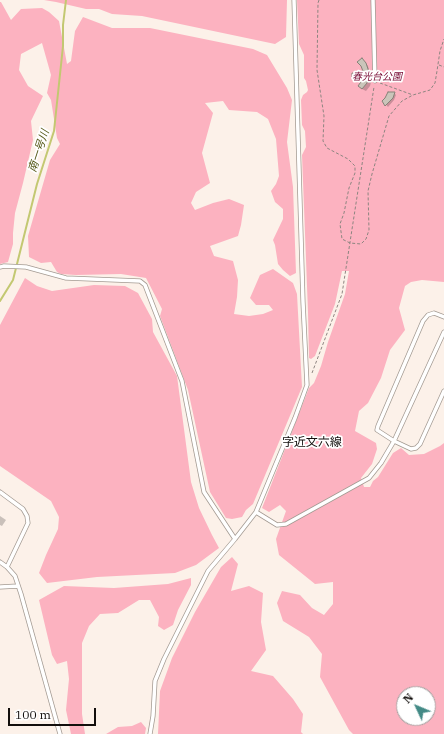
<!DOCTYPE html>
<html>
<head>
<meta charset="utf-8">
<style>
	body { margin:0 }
	#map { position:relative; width:444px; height:734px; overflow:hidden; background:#fcf1e9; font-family:"IBM Plex Serif",serif }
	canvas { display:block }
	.north { position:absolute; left:396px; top:686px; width:40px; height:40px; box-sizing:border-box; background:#fff; border:1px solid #a09f9e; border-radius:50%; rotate:314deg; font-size:11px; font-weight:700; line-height:16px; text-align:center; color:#120e0c }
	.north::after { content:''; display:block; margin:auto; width:14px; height:18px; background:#438a86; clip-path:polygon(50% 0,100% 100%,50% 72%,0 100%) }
	.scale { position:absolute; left:8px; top:708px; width:88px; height:18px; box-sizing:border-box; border:2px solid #120e0c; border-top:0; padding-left:5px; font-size:12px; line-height:14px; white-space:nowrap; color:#120e0c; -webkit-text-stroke:3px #fff; paint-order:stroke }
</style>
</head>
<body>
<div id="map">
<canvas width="444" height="734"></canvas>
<div class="north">N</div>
<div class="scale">100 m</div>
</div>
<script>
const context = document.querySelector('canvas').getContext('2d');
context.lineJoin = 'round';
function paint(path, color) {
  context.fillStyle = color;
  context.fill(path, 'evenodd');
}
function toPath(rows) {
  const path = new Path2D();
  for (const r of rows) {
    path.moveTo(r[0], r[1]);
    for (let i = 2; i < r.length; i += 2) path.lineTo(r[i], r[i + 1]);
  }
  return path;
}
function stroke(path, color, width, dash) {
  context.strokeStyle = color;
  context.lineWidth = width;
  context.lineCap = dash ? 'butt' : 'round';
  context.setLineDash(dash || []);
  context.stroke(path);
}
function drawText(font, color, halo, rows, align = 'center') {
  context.font = font + ' "IBM Plex Serif","Noto Sans JP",serif';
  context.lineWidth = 3.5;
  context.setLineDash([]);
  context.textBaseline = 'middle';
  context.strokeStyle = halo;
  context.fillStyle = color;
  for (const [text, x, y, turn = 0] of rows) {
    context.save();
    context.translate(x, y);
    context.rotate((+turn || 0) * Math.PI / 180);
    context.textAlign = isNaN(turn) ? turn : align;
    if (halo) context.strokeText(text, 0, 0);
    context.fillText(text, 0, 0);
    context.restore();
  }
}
const green = toPath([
	[44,0,287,0,286,37,275,44,142,16,112,14,99,9,86,9,56,2],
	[297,0,444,0,444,282,422,280,411,282,405,286,399,308,405,330,390,350,381,378,368,403,359,411,355,431,376,443,377,449,372,464,361,478,364,487,370,487,373,481,378,477,393,453,401,448,409,455,424,454,440,446,444,443,444,734,353,734,349,730,320,677,322,654,309,637,283,621,277,603,282,591,300,595,312,608,324,615,333,604,333,582,315,584,279,555,276,539,286,511,280,505,269,512,262,508,309,388,314,383,321,366,328,342,345,294,349,271,342,271,335,304,315,356,311,359,309,358,308,312,302,155,306,147,305,131,302,125,301,100,303,95,307,92,308,90,306,81,304,78,304,55,299,44],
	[404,694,428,694,428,718,404,718],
	[0,2,1,2,11,20,21,9,42,8,49,12,59,21,67,64,71,61,75,31,83,17,112,28,150,28,253,49,267,55,287,88,292,100,287,142,293,187,296,273,290,276,283,270,278,264,275,245,273,240,283,219,283,209,275,202,271,191,276,184,279,176,276,139,268,119,257,112,229,110,223,101,205,103,213,113,202,153,210,183,196,192,191,203,195,210,213,203,229,199,244,205,241,225,238,236,210,246,214,256,233,261,238,280,237,297,234,314,249,316,263,314,273,310,269,305,256,305,250,298,260,275,273,269,293,283,297,294,302,387,253,504,246,510,242,517,232,519,226,518,210,492,188,390,160,316,162,309,146,278,121,274,76,275,61,274,57,272,51,262,41,263,29,257,28,236,50,160,60,144,57,138,51,100,47,93,51,75,42,43,21,54,19,70,28,86,43,96,31,121,33,140,23,183,15,213,13,233,13,244,8,262,0,264],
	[25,278,37,286,52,291,94,285,125,286,138,293,152,319,153,332,177,376,191,482,199,508,212,535,219,548,196,565,175,573,97,577,47,583,39,573,46,555,58,529,59,517,51,501,0,466,0,325],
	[232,557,238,564,231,591,249,586,263,593,261,622,266,650,251,671,273,676,293,699,303,714,301,732,303,734,158,734,160,691,172,658,195,612,221,567],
	[191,578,191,585,178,610,173,625,164,630,158,626,159,617,150,600,139,600,118,613,100,614,89,626,82,643,82,714,85,734,71,734,66,710,69,679,67,661,57,664,52,655,39,600,64,586,114,588,168,584],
	[141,722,146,728,145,734,106,734,118,727,132,726]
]);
const shadow = toPath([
	[362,59,368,66,369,70,373,74,370,86,366,91,362,89,363,81,356,81,353,78,365,75],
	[394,93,396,95,394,100,388,107,383,101],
	[0,516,6,520,2,526,0,525]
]);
const stream = toPath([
	[0,301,13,280,37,184,54,131,63,46,63,25,66,0]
]);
const building = toPath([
	[362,58,366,63,369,72,370,70,367,83,362,89,358,86,363,79,352,79,352,73,364,74,361,66,357,62,362,58],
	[388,92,395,92,393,98,385,106,382,101,385,98,388,92]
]);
const path = toPath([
	[319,0,318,3,317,70,324,116,323,141,327,148,348,159,355,166,355,173,349,188,344,213,340,224,342,239,350,243,361,244,366,239,369,230,368,191,372,174,389,116,402,101,413,95,430,90,435,83,437,71,440,51,444,39],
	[439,65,444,67],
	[380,83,413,95],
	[312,373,342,294,374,87]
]);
const service = toPath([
	[373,0,375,81],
	[0,267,4,266,26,267,66,278,140,281,145,285,182,381,204,492,235,539],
	[444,317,434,313,428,315,423,321,378,426,377,430,394,441,411,449,416,448,420,444,444,391],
	[0,492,23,509,27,516,28,523,7,567],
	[256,512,277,525,286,524,369,478,381,463,394,441,444,332],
	[0,562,7,567,15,576,21,594,60,734],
	[0,587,18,586],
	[150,734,153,716,155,681,164,659,208,571,235,539,256,512,295,418,307,385,303,302,294,0]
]);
const parkNames = [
	["春光台公園",377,77]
];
const waterNames = [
	["南一号川",39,151,-72]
];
const quarterNames = [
	["字近文六線",312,443]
];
paint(green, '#fcb2c0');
paint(shadow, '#0003');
stroke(stream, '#c3c871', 2);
paint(building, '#cac5ba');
stroke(building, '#878278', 1);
stroke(service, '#a39a92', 5);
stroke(path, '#8d8580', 1, [3, 2]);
stroke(service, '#fff', 3.5);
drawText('italic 10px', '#770933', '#fff', parkNames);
drawText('italic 11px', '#555818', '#fff', waterNames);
drawText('12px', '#120e0c', '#fff', quarterNames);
</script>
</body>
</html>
